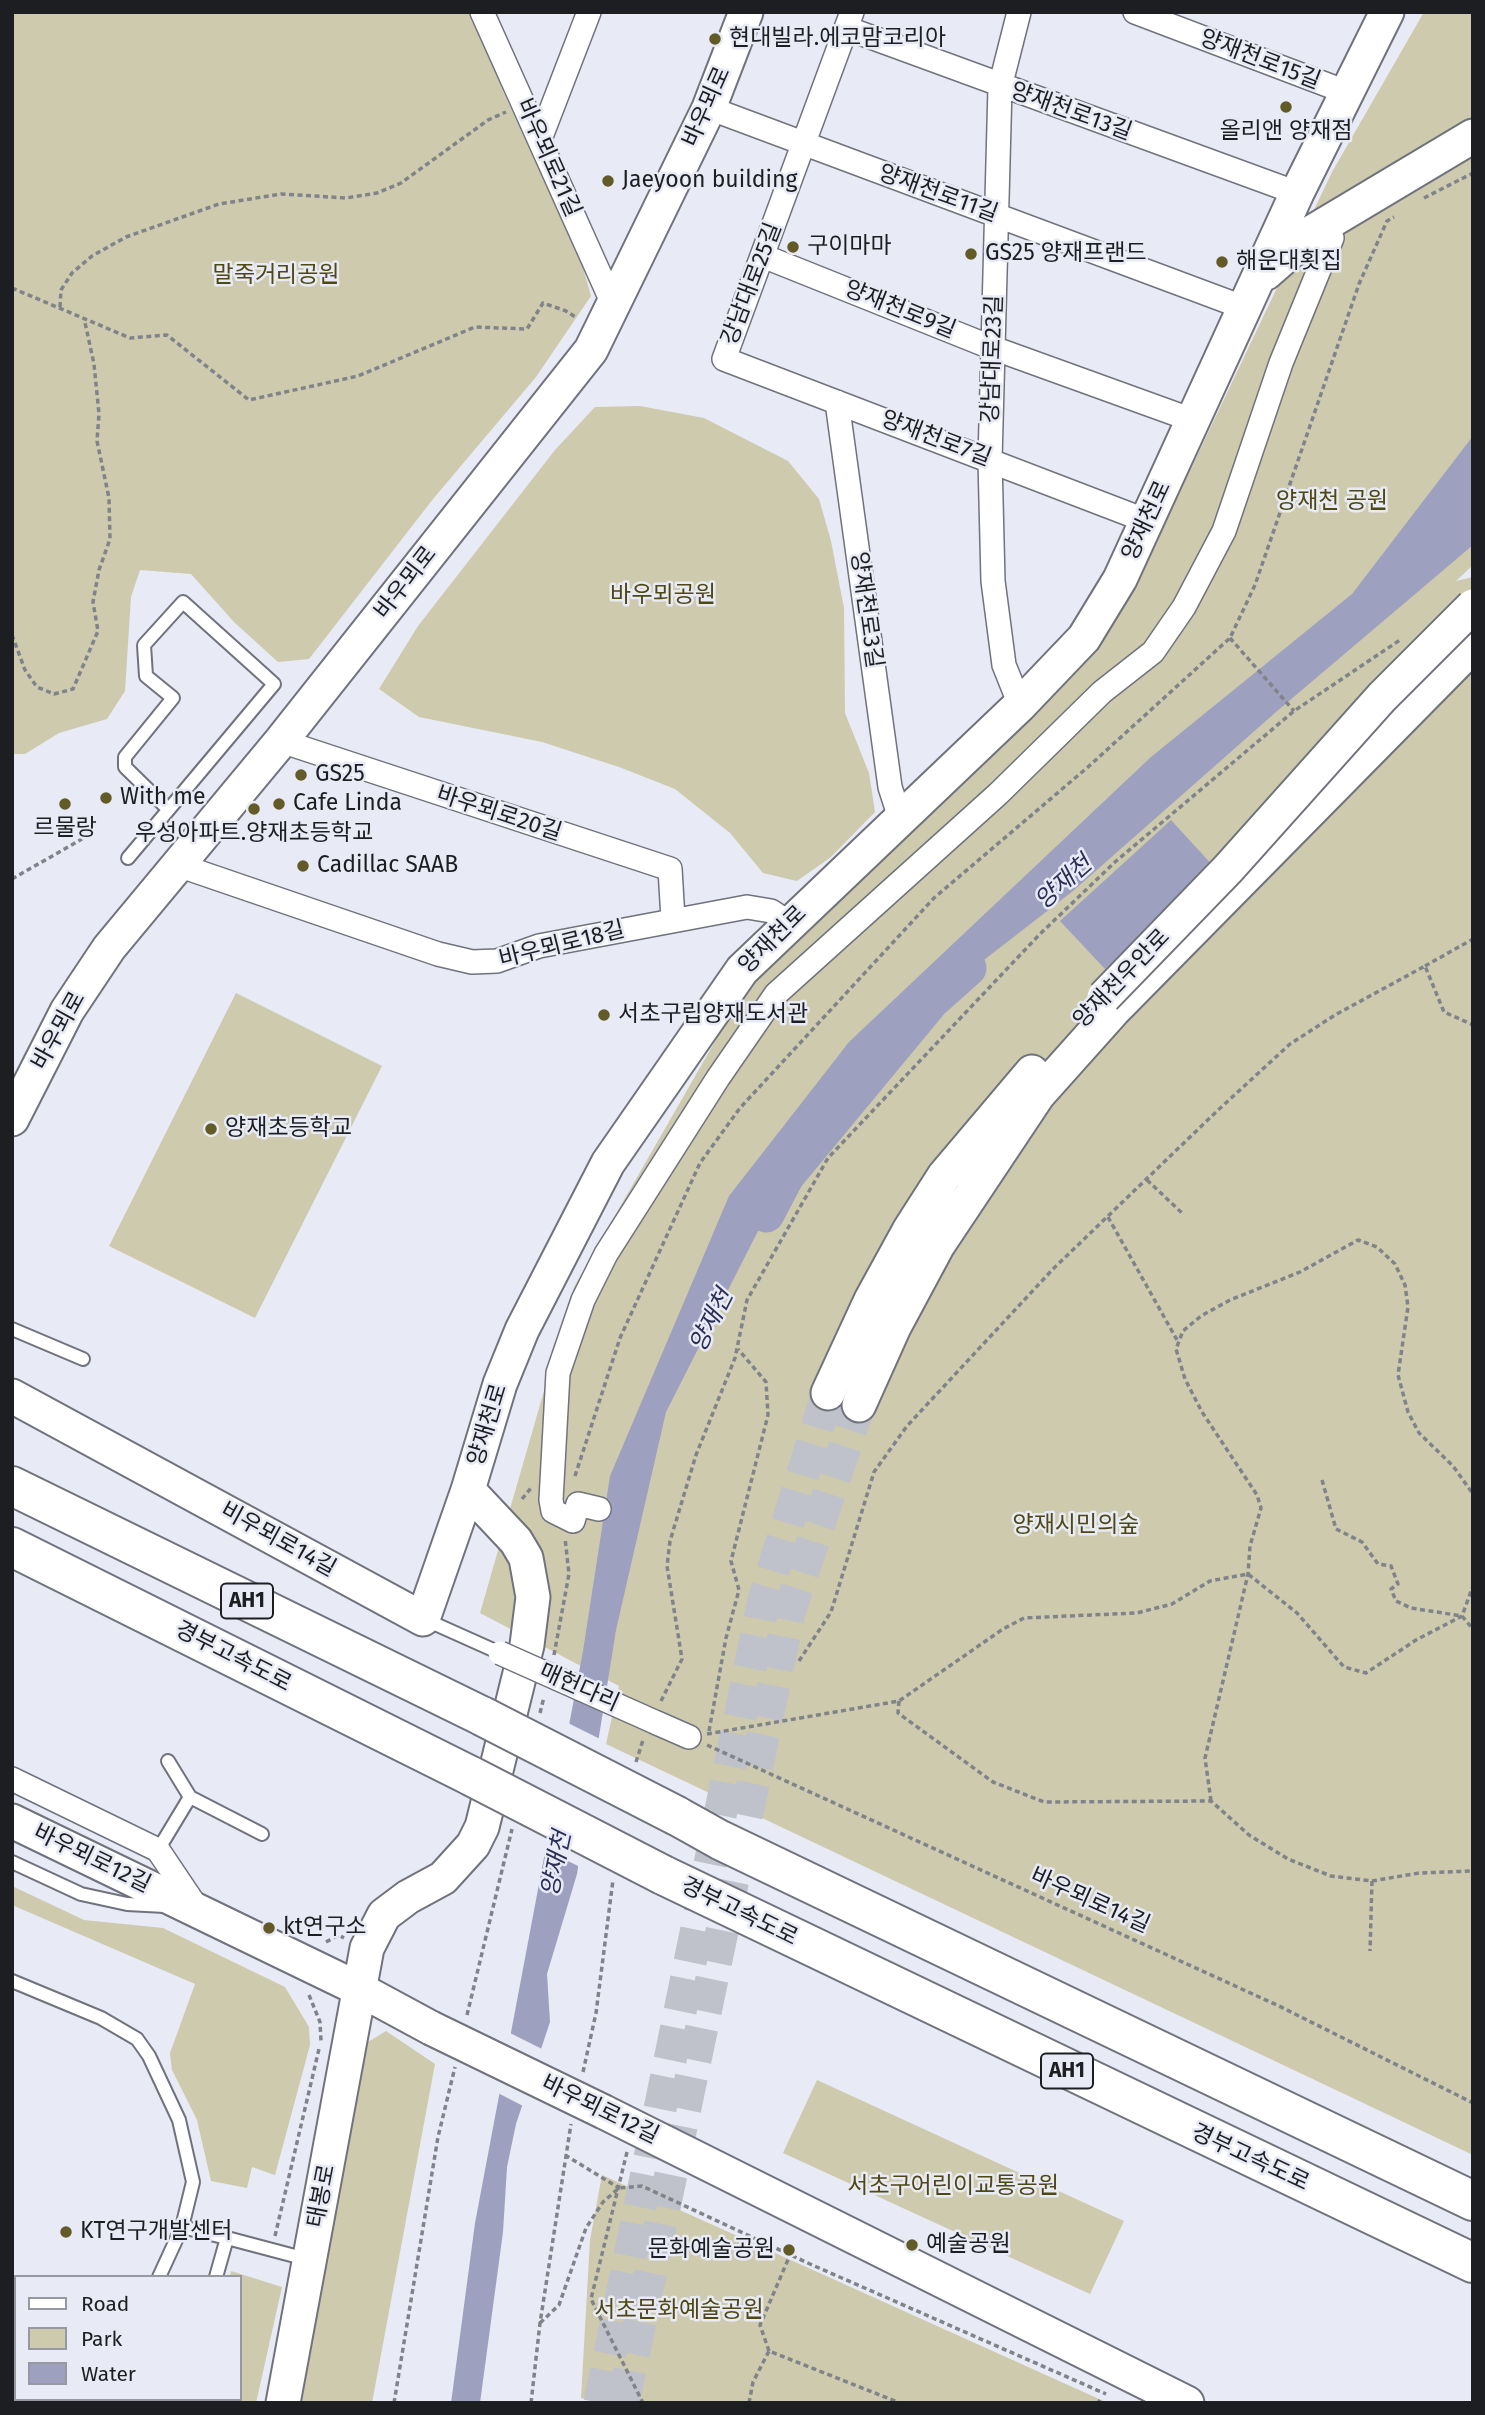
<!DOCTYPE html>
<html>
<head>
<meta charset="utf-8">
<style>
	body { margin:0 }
	#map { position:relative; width:1485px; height:2415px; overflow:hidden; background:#e8eaf5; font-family:"Fira Sans",sans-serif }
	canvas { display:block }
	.frame { position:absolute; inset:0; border:14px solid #1d1e22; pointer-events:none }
	.legend { position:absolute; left:14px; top:2275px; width:228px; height:126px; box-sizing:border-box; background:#e8eaf5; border:2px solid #9798a1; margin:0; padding:9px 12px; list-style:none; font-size:21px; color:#1d1e22 }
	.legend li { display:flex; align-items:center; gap:14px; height:35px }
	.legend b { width:35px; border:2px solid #9798a1 }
</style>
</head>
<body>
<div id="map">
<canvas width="1485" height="2415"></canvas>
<div class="frame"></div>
<ul class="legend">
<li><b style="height:9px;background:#fff"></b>Road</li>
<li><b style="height:19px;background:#cdcaae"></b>Park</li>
<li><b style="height:19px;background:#9da1bf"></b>Water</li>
</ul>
</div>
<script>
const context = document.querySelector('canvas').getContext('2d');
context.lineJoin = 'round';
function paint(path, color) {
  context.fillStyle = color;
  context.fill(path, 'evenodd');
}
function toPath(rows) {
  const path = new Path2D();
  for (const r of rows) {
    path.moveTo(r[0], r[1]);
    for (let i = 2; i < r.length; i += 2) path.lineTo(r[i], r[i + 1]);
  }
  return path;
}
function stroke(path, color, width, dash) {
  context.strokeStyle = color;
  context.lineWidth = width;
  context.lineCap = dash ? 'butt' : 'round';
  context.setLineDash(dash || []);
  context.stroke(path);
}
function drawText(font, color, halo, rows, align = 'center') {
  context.font = font + ' "Fira Sans","Noto Sans KR",sans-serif';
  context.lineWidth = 5;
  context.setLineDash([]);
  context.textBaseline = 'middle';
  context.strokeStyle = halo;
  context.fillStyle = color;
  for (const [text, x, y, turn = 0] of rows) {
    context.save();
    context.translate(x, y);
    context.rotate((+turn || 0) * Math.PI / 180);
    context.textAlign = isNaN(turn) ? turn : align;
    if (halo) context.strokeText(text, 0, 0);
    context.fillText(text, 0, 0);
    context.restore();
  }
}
const green = toPath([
	[12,12,471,12,490,49,502,89,582,264,591,296,536,377,433,499,309,659,278,662,234,622,191,574,140,570,131,597,125,691,107,719,59,733,25,754,12,754],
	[1424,12,1473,12,1473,565,1456,581,1473,577,1473,2155,606,1744,619,1686,480,1613,574,1287,740,998,1130,597,1332,172],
	[640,406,704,418,788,461,819,499,831,541,844,608,845,713,869,773,875,812,831,857,797,881,763,873,730,833,675,789,619,767,542,742,419,717,379,689,418,626,555,450,595,407],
	[236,993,382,1066,255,1318,109,1246],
	[12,1886,84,1920,163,1928,285,1987,309,2027,310,2045,275,2175,252,2167,247,2188,211,2181,197,2120,172,2070,170,2053,195,1984,12,1905],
	[386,2031,435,2064,372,2403,300,2403,368,2042],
	[817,2080,1124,2221,1090,2294,783,2153],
	[602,2175,1108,2403,605,2403,581,2398,590,2240],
	[231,2271,282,2287,256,2403,127,2403,130,2399,240,2399,240,2277,230,2277]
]);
const water = toPath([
	[1473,436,1473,545,1276,712,1073,891,931,1001,786,1176,666,1412,616,1630,577,1874,547,1974,550,2022,516,2124,507,2167,503,2232,480,2403,451,2403,475,2223,583,1651,610,1476,729,1196,849,1042,1151,757,1352,594],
	[1171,820,1215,868,1105,969,1060,921]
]);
const pier = toPath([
	[566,1722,602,1740,582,1868,542,1848],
	[508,2032,544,2050,525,2107,496,2092]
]);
const river = toPath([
	[766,1214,786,1176,931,1001,968,968]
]);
const secondaryTunnel = toPath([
	[600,2403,764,1600,828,1393],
	[623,2403,789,1612,859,1405]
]);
const path = toPath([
	[1424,198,1473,173],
	[12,288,130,338,167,335,249,400,358,376,475,327,527,329,543,303,566,311,577,318],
	[60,307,61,290,72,273,92,256,126,237,219,204,281,194,346,198,377,193,401,183,488,120,506,112],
	[12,635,25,670,37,687,54,694,73,689,98,631,93,602,99,570,110,539,109,498,97,441,99,414,94,364,84,318],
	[1230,638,1294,711],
	[12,879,82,839],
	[1425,966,1473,939],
	[1147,1180,1182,1213],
	[1108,1217,1177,1340],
	[575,1476,620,1338,700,1163,740,1108,934,898,1088,767,1230,638,1255,585,1359,284,1387,221,1394,217],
	[1322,1480,1336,1529,1362,1542,1378,1564,1391,1566,1398,1584,1391,1589,1396,1601,1411,1608,1462,1616,1473,1629],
	[522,1499,531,1488],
	[554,1655,569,1574,565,1538],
	[799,1661,831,1612,874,1472,907,1426,1053,1269,1216,1112,1290,1044,1335,1015,1425,966,1444,1012,1473,1025],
	[661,1701,682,1659,667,1566,670,1541,696,1455,735,1358,747,1300,828,1158,1039,935,1115,862,1294,711,1400,640],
	[899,1701,898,1713,993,1782,1044,1802,1211,1801,1249,1835,1288,1859,1331,1876,1372,1881,1370,1951],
	[540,1713,544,1697],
	[709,1731,726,1638,739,1590,731,1561,768,1415,766,1382,738,1349],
	[707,1734,899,1701,1003,1629,1024,1618,1137,1613,1172,1604,1210,1581,1248,1574,1297,1613,1344,1667,1366,1673,1416,1640,1462,1616,1473,1586],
	[707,1745,1279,2006,1473,2103],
	[636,1762,643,1740],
	[1211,1801,1205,1758,1248,1574,1250,1546,1261,1508,1257,1495,1202,1412,1185,1379,1176,1349,1183,1331,1201,1316,1230,1300,1300,1272,1358,1240,1377,1247,1395,1264,1405,1285,1408,1307,1398,1375,1408,1412,1419,1433,1453,1466,1473,1494],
	[1372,1881,1419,1873,1473,1871],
	[326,1942,339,1935,344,1938],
	[309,1995,320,2022,321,2041],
	[467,2015,512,1829],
	[583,2072,596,2013,613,1880],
	[627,2152,591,2299,643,2403],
	[565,2155,619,2188],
	[275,2236,319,2049],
	[540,2323,559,2305,586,2228,603,2202,619,2188,642,2186,810,2264,1106,2394],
	[769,2351,760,2325,790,2255],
	[103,2403,106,2399],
	[394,2403,438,2137,455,2067],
	[531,2403,540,2323,571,2124],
	[749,2403,753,2382,769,2351,900,2403],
	[1098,2403,1100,2400]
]);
const lane = toPath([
	[128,858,274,684,183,602,144,645,146,676,173,698,125,757,125,767,168,809],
	[12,1329,83,1359],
	[424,1619,500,1653],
	[168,1761,190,1797,262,1834],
	[158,1850,190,1797],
	[12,1862,81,1894,127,1904,165,1906],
	[12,1981,101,2018,137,2039,149,2056,179,2120,193,2182,182,2227,227,2238],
	[159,2277,182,2227],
	[216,2277,227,2238,310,2260]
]);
const street = toPath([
	[482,12,613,304],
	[852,12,724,359,1147,521],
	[1019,12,1000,87,990,460,993,581,1004,665,1020,705],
	[1135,12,1346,92],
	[846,28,1297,193],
	[709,108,1245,308],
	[540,139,589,12],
	[763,256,993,348,1195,421],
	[837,402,890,787,900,818],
	[281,741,670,869,673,919],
	[178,865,438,954,472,962,497,961,539,946,747,907,771,911,789,923],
	[599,1509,578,1504,573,1521,553,1511,551,1500,558,1373,583,1300,606,1254,718,1078,776,994,998,794,1102,692,1153,652,1184,607,1224,531,1281,363,1332,238],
	[657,1723,689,1737],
	[12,1779,158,1850,199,1911]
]);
const secondary = toPath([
	[1266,273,1314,231,1473,136],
	[12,1119,67,1011,109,948,281,741,591,350,709,108,746,12],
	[828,1393,871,1300,910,1229,944,1176,1032,1072],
	[12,1396,423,1619,468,1490,500,1384,522,1330,608,1163,742,970,1020,705,1084,638,1120,579,1297,193,1387,12],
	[859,1405,894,1327,938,1245,1038,1095,1114,1010,1473,646],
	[12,1821,357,1988,431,2028],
	[604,2112,1187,2403],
	[283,2403,367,1948,384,1915,408,1897,443,1878,473,1845,482,1827,527,1645,533,1597,526,1558,516,1541,468,1490]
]);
const highway = toPath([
	[12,1486,482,1716],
	[12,1547,471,1776],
	[677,1816,720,1840,1473,2201],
	[663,1875,1473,2263]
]);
const streetBridge = toPath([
	[500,1653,657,1723]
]);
const secondaryBridge = toPath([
	[1104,997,1228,869,1382,697,1473,606],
	[431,2028,604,2112]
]);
const highwayBridge = toPath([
	[482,1716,677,1816],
	[471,1776,663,1875]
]);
const markers = [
	[715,39,7,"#625b28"],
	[1286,107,7,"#625b28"],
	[608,181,7,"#625b28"],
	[793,247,7,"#625b28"],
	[971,254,7,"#625b28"],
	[1222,262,7,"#625b28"],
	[301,775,7,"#625b28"],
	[106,798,7,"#625b28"],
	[65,804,7,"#625b28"],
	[279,804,7,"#625b28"],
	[254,809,7,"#625b28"],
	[303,866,7,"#625b28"],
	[604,1015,7,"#625b28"],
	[211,1129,7,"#625b28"],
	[269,1928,7,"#625b28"],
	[66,2232,7,"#625b28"],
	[912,2245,7,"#625b28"],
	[789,2250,7,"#625b28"]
];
const shields = [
	[247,1601,52],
	[1067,2071,52]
];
const shieldNames = [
	["AH1",247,1601],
	["AH1",1067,2071]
];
const poiNames = [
	["현대빌라.에코맘코리아",729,39],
	["올리앤 양재점",1286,132,"center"],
	["Jaeyoon building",622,181],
	["구이마마",807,247],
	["GS25 양재프랜드",985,254],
	["해운대횟집",1236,262],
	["GS25",315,775],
	["With me",120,798],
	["Cafe Linda",293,804],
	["르물랑",65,829,"center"],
	["우성아파트.양재초등학교",254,834,"center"],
	["Cadillac SAAB",317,866],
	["서초구립양재도서관",618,1015],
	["양재초등학교",225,1129],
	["kt연구소",283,1928],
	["KT연구개발센터",80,2232],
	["예술공원",926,2245],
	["문화예술공원",775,2250,"right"]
];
const streetNames = [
	["양재천로15길",1260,60,21],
	["바우뫼로",707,107,-66],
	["양재천로13길",1071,112,20],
	["바우뫼로21길",548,158,66],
	["양재천로11길",938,194,20],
	["강남대로25길",752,284,-69],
	["양재천로9길",900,310,22],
	["강남대로23길",993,359,-88],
	["양재천로7길",936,439,21],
	["양재천로",1147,521,-65],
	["바우뫼로",406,583,-52],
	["양재천로3길",866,610,82],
	["바우뫼로20길",499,814,18],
	["양재천로",773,940,-45],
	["바우뫼로18길",562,945,-14],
	["양재천우안로",1122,979,-46],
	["바우뫼로",59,1031,-61],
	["양재천로",488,1425,-73],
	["비우뫼로14길",278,1540,29],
	["경부고속도로",233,1657,27],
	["매헌다리",579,1688,24],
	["바우뫼로12길",92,1859,26],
	["바우뫼로14길",1090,1901,24],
	["경부고속도로",739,1912,26],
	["바우뫼로12길",600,2110,26],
	["경부고속도로",1250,2158,25],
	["태봉로",322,2196,-79]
];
const parkNames = [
	["말죽거리공원",276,276],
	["양재천 공원",1332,502],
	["바우뫼공원",663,596],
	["양재시민의숲",1076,1526],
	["서초구어린이교통공원",953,2187],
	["서초문화예술공원",679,2311]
];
const waterNames = [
	["양재천",1064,883,-42],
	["양재천",712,1321,-63],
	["양재천",557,1864,-78]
];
paint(green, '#cdcaae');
paint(water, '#9da1bf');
paint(pier, '#e8eaf5');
stroke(river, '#9da1bf', 37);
stroke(secondaryTunnel, '#bfc1cb', 33, [33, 17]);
stroke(lane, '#70727c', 16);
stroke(street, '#70727c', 26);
stroke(secondary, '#70727c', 37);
stroke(highway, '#70727c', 42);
stroke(path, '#81838a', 3.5, [5, 3.5]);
stroke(lane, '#fff', 12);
stroke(street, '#fff', 23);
stroke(secondary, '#fff', 33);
stroke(highway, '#fff', 38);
stroke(streetBridge, '#70727c', 26, []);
stroke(secondaryBridge, '#70727c', 37, []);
stroke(highwayBridge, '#70727c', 42, []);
stroke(streetBridge, '#fff', 23);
stroke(secondaryBridge, '#fff', 33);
stroke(highwayBridge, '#fff', 38);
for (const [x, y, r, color] of markers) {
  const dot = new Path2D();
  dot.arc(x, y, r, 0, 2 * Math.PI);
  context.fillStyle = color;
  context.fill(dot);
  stroke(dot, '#e8eaf5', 2.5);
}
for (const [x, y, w] of shields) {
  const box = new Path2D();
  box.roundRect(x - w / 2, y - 17.5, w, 35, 5);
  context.fillStyle = '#e8eaf5';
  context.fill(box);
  stroke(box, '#1d1e22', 2);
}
drawText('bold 21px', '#1d1e22', null, shieldNames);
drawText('23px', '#1d1e22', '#e8eaf5', poiNames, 'left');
drawText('23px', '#1d1e22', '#e8eaf5', streetNames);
drawText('23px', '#4f4811', '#e8eaf5', parkNames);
drawText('italic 24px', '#2b2e57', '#e8eaf5', waterNames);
</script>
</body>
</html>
